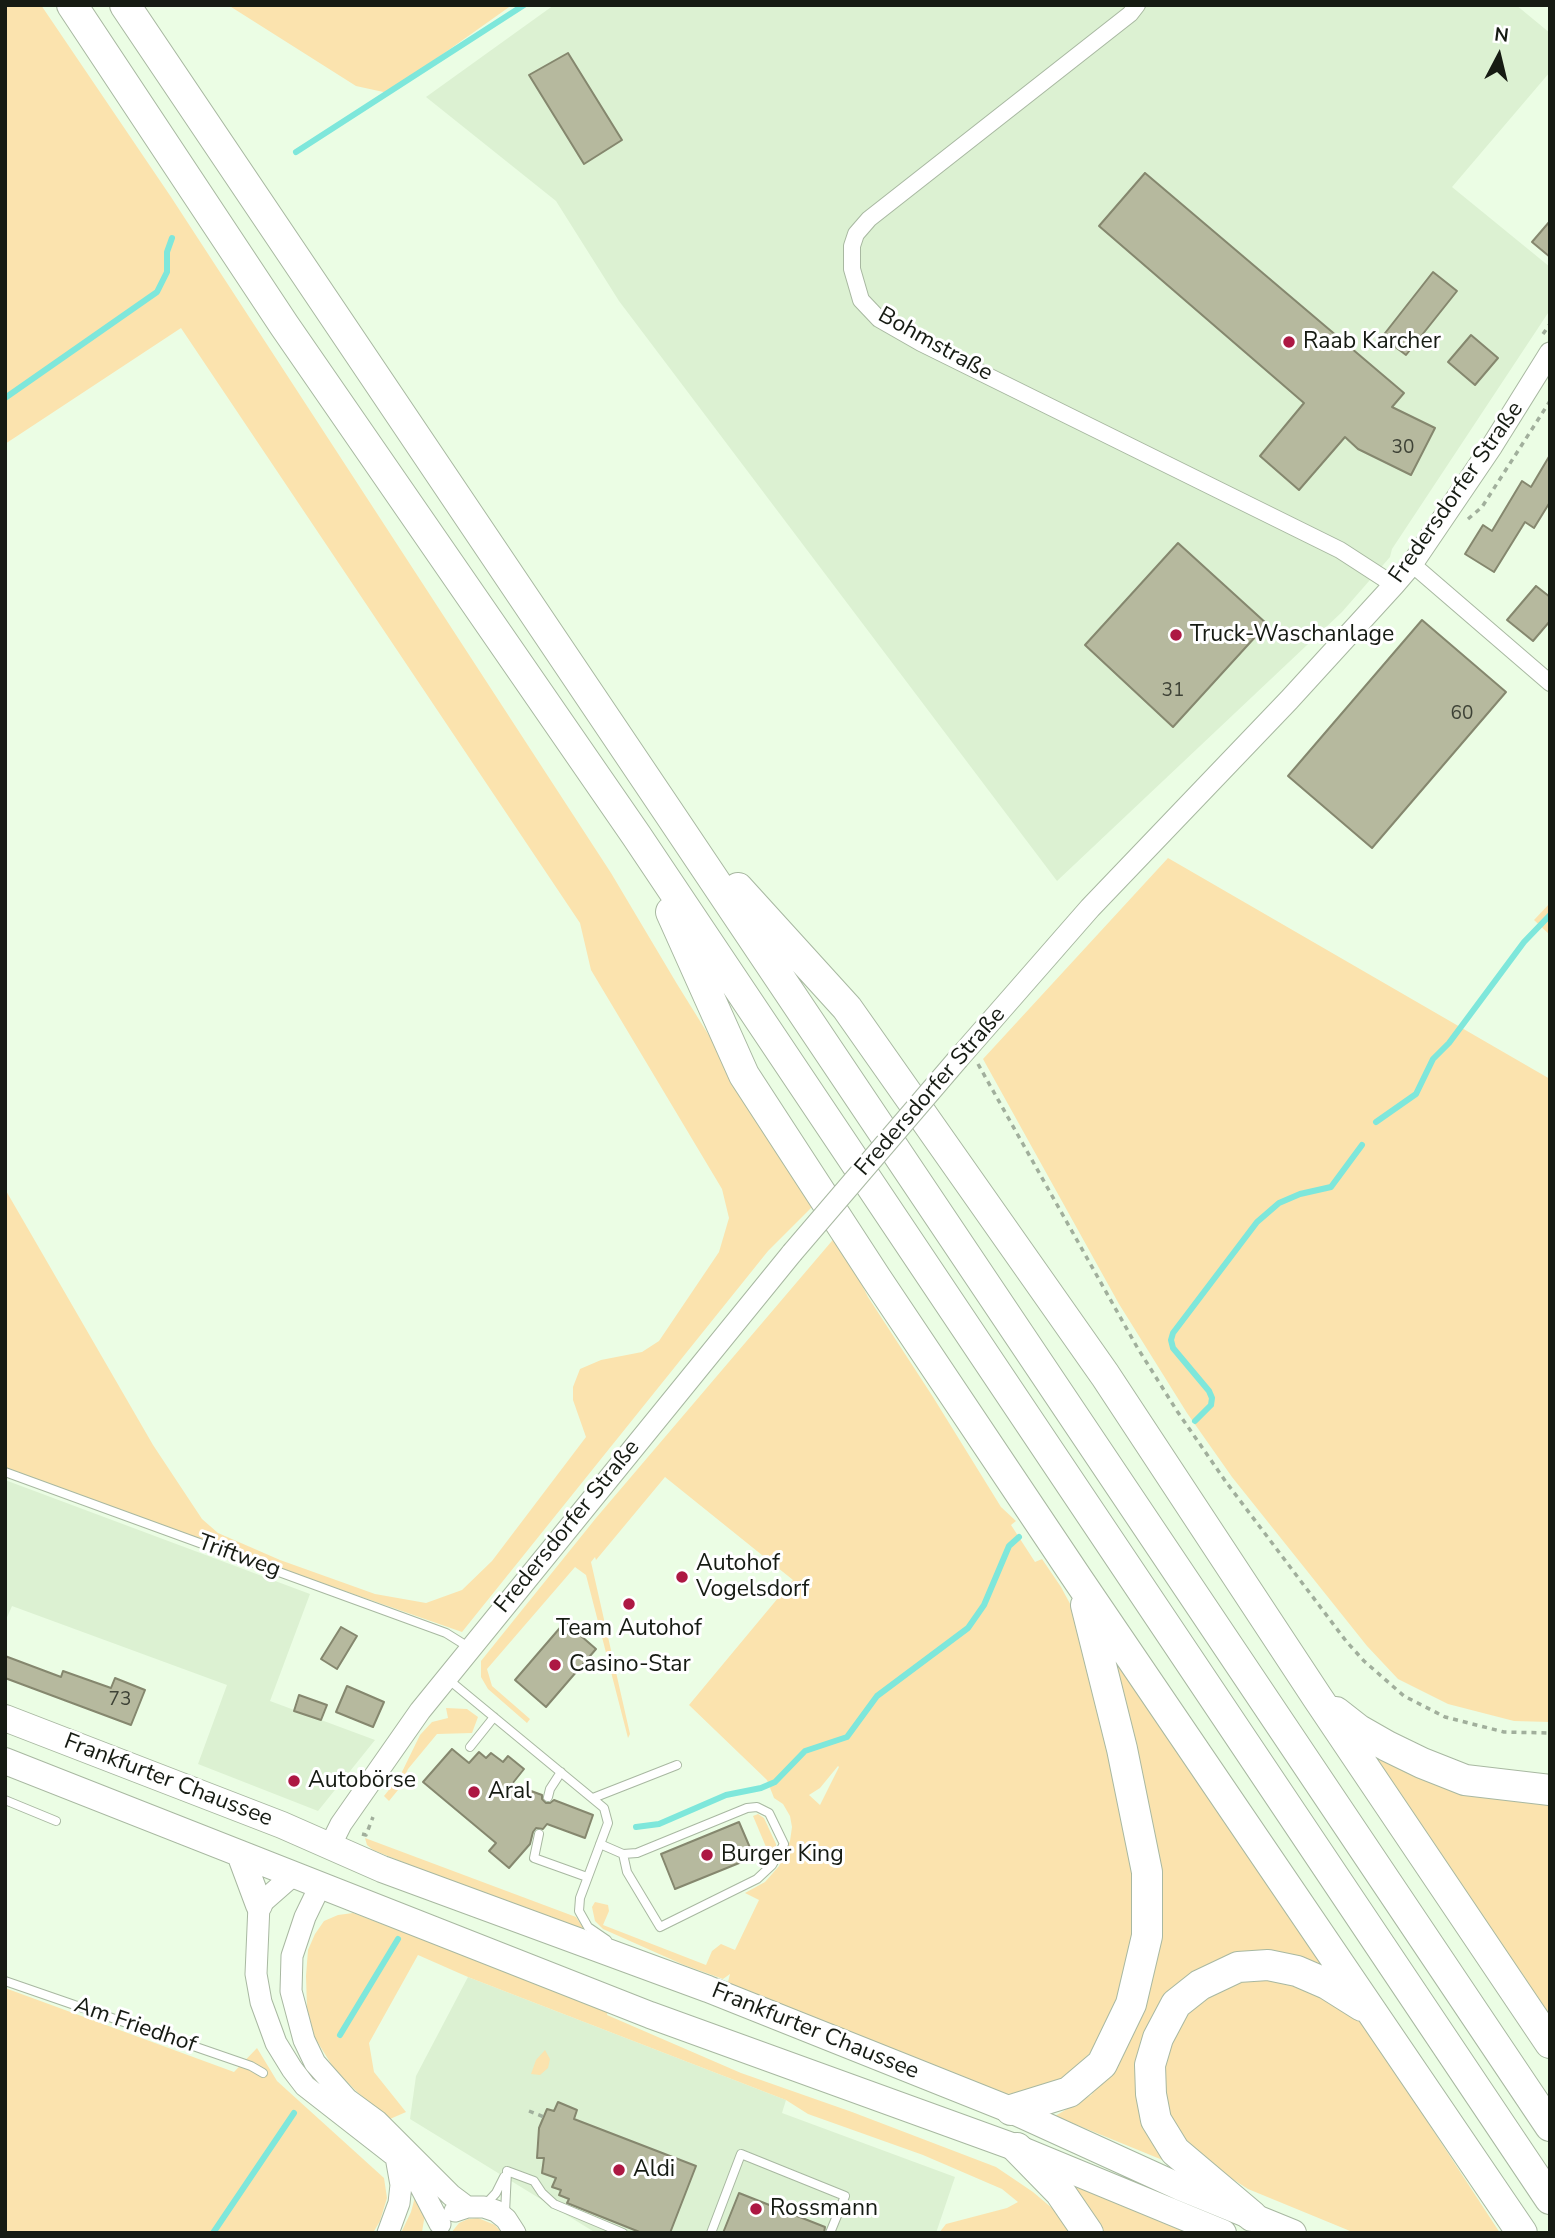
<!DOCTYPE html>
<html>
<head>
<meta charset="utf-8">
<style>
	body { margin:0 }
	#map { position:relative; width:1555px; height:2238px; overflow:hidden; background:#ebfde4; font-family:"Nunito Sans",sans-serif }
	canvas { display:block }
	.frame { position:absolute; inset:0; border:7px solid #161b13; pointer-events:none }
	.north { position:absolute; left:1464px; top:21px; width:70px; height:70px; -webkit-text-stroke:5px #fff; paint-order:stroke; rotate:7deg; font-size:19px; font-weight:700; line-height:28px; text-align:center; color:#161b13 }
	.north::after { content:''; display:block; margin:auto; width:24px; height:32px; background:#161b13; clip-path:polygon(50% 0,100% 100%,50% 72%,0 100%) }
</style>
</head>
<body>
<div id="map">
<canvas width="1555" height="2238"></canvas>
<div class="frame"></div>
<div class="north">N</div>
</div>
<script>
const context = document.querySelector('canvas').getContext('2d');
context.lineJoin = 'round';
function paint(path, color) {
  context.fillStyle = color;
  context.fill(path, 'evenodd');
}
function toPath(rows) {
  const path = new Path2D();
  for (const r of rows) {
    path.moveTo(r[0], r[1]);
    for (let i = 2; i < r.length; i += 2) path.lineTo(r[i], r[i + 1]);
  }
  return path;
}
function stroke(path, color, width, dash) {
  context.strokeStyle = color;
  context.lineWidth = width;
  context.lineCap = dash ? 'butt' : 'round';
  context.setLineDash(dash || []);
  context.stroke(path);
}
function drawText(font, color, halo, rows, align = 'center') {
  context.font = font + ' "Nunito Sans",sans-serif';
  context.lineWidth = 6;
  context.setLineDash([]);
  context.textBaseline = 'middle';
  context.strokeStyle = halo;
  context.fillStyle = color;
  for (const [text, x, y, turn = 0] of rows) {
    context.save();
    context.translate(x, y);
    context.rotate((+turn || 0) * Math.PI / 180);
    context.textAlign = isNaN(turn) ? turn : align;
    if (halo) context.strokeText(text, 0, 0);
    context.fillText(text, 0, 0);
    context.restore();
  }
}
const built = toPath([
	[554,5,1516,5,1550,33,1550,72,1452,187,1550,267,1550,310,1392,549,1390,557,1342,612,1057,881,619,301,556,201,426,97],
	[5,1480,310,1594,270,1701,375,1740,318,1811,198,1764,227,1685,12,1606,5,1622],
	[468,1977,786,2100,782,2113,955,2177,936,2233,596,2233,410,2119,416,2076]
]);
const green = toPath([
	[5,5,41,5,171,197,611,873,677,984,814,1205,768,1251,462,1632,196,1539,5,1468,5,1189,153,1445,202,1519,218,1533,280,1560,375,1594,426,1603,462,1590,492,1561,586,1437,573,1400,573,1387,580,1369,601,1360,642,1352,659,1341,719,1252,729,1218,722,1189,591,970,580,923,181,328,5,444],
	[228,5,512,5,388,93,356,86],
	[1168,858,1550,1079,1550,1722,1514,1721,1448,1704,1398,1679,1367,1646,1232,1477,1187,1413,1119,1304,983,1059],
	[1550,903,1550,935,1534,920],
	[837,1235,868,1297,933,1397,1001,1507,1016,1521,1011,1525,1035,1562,1042,1559,1061,1587,1075,1613,1135,1863,1134,1957,1102,2040,1077,2067,1056,2085,1030,2093,1005,2094,726,1990,730,1974,723,1979,684,1965,603,1929,595,1921,592,1907,595,1902,608,1905,609,1911,603,1925,706,1965,712,1951,721,1944,735,1950,759,1900,745,1893,765,1882,779,1866,790,1841,792,1827,790,1816,783,1804,774,1798,767,1780,689,1705,793,1580,665,1477,596,1560,595,1557,591,1562,630,1734,628,1738,586,1575,575,1567,487,1669,492,1686,530,1719,527,1723,488,1689,481,1677,481,1661,489,1651,596,1518],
	[838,1766,839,1767,820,1805,809,1795,820,1788],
	[1103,1629,1338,1978,1267,1952,1148,2033,1170,2163,1055,2116,1091,2095,1108,2074,1155,1963],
	[446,1708,467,1709,478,1717,472,1733,437,1734,408,1769,398,1790,389,1801,384,1796,400,1776,420,1735,432,1722,448,1718],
	[1353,1738,1377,1756,1410,1774,1458,1789,1550,1800,1550,2033],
	[758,1814,764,1818,776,1844,776,1848,769,1854,753,1816],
	[365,1838,576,1917,590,1938,373,1850,367,1845],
	[353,1913,608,2009,607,2015,741,2073,852,2112,996,2167,1033,2192,1059,2214,1071,2233,939,2233,946,2224,1007,2208,1018,2202,1002,2189,923,2155,808,2114,786,2100,468,1977,418,1955,369,2043,374,2072,406,2112,390,2119,357,2092,333,2067,315,2038,307,2008,306,1976,308,1950,315,1934,324,1921,338,1915],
	[1246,1976,1290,1976,1354,2015,1373,2038,1500,2233,1355,2233,1248,2189,1200,2158,1180,2140,1166,2116,1163,2056,1193,2000],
	[5,1988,234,2072,257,2048,277,2081,384,2178,387,2198,380,2221,373,2233,5,2233],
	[545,2050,550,2059,548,2068,540,2075,531,2074,536,2060],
	[1070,2184,1189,2233,1099,2233],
	[415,2197,425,2214,422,2232,401,2233,411,2212],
	[478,2218,495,2225,502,2233,451,2233,459,2223,468,2219]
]);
const stream = toPath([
	[296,152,524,5],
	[5,398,157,292,167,272,167,252,172,238],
	[1376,1122,1416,1094,1433,1059,1449,1043,1524,942,1550,915],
	[1195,1421,1211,1405,1212,1398,1209,1391,1173,1348,1171,1340,1173,1333,1257,1222,1279,1203,1300,1194,1331,1187,1362,1145],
	[636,1827,659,1824,726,1795,761,1788,775,1782,805,1751,847,1737,877,1696,968,1628,984,1605,1009,1546,1019,1537],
	[340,2035,398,1939],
	[213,2233,294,2113]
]);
const building = toPath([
	[568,53,622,140,584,164,529,75,568,53],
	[1145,173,1404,393,1392,407,1435,428,1411,475,1358,449,1345,437,1299,490,1260,456,1304,403,1099,226,1145,173],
	[1550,221,1550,257,1532,242,1550,221],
	[1433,272,1457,291,1406,355,1382,337,1433,272],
	[1471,335,1498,358,1475,385,1448,362,1471,335],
	[1550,455,1550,502,1534,528,1525,522,1494,572,1465,554,1483,525,1492,531,1522,481,1531,487,1550,455],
	[1178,543,1267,624,1173,727,1085,645,1178,543],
	[1536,586,1550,597,1550,621,1533,641,1507,620,1536,586],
	[1422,620,1506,692,1372,848,1288,776,1422,620],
	[565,1622,596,1649,546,1707,515,1680,565,1622],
	[341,1627,357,1636,337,1669,321,1659,341,1627],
	[5,1656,61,1677,63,1671,111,1688,115,1678,145,1690,131,1725,5,1678,5,1656],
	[347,1686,384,1702,373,1727,336,1712,347,1686],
	[299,1695,327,1705,321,1720,294,1711,299,1695],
	[452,1749,469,1763,479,1752,486,1758,491,1753,503,1762,508,1756,524,1769,512,1784,542,1795,542,1799,546,1803,550,1803,554,1800,593,1815,585,1838,547,1824,543,1829,536,1828,533,1832,530,1844,509,1868,489,1851,496,1843,423,1782,452,1749],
	[739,1822,754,1857,675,1889,661,1854,739,1822],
	[558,2102,577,2110,574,2119,696,2166,670,2233,642,2233,567,2203,569,2199,559,2195,561,2190,552,2187,556,2178,542,2173,544,2158,537,2158,539,2128,547,2109,554,2111,558,2102],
	[739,2193,825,2227,824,2233,723,2233,739,2193]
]);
const path = toPath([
	[1543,334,1550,324],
	[1468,519,1482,507,1550,401],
	[978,1064,1137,1347,1177,1411,1226,1482,1346,1641,1364,1661,1404,1696,1445,1717,1504,1732,1550,1733],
	[362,1834,366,1835,373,1817],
	[529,2111,544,2117]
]);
const service = toPath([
	[5,1472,446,1633,470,1648],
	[449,1680,604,1808,608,1823,580,1898,579,1911,588,1927,607,1940],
	[470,1747,494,1717],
	[548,1797,550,1789,561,1772],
	[593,1798,677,1765],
	[5,1800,56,1821],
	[539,1834,534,1858,587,1877],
	[600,1844,623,1854,627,1872,660,1927,757,1879,772,1865,784,1844,769,1813,757,1807,747,1808,637,1853,623,1854],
	[5,1981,251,2066,263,2073],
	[507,2171,534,2181,542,2193,554,2204,623,2233],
	[484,2206,496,2193,504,2177],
	[505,2213,507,2171],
	[711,2233,741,2154,845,2196,830,2233]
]);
const minor = toPath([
	[1137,5,1130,14,869,219,856,234,852,246,852,269,861,300,879,319,921,343,1340,550,1394,585],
	[1412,564,1550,683]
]);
const tertiary = toPath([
	[958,1059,1090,908,1289,700,1394,585,1412,564,1492,446,1550,353],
	[330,1846,341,1824,420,1711,792,1253],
	[292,1876,259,1905,256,1974,261,2002,276,2043,292,2069,305,2086,396,2157,417,2180,440,2224],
	[320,1886,305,1917,292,1956,291,1991,304,2040,315,2063,347,2099,377,2121,451,2195,467,2207],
	[455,2211,467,2207,484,2207,496,2211,506,2219,515,2233],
	[388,2233,399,2203,401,2185,396,2157]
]);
const primary = toPath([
	[5,1718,282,1825,382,1869,708,1989,1011,2110,1180,2187,1293,2233],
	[5,1761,650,2015,1017,2148,1223,2233],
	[240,1854,259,1905]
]);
const motorway = toPath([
	[72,5,284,325,636,835,1550,2199],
	[125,5,667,810,1550,2126],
	[738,888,847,1008,1105,1375,1317,1697,1550,2043],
	[671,912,744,1075,876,1278,1079,1581,1522,2233],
	[1336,1712,1359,1730,1387,1746,1422,1763,1465,1780,1550,1790],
	[1011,2110,1069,2092,1102,2064,1131,2004,1147,1936,1147,1872,1122,1749,1086,1605],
	[1017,2148,1060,2192,1088,2233],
	[1252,2216,1175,2151,1156,2120,1151,2094,1150,2065,1158,2038,1176,2004,1200,1985,1238,1967,1268,1965,1297,1971,1327,1984,1362,2006]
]);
const tertiaryBridge = toPath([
	[792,1253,958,1059]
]);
const markers = [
	[1289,342,7,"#ad1843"],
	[1176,635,7,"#ad1843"],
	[682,1577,7,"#ad1843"],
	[629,1604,7,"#ad1843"],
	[555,1665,7,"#ad1843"],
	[294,1781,7,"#ad1843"],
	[474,1792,7,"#ad1843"],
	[707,1855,7,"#ad1843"],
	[619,2170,7,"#ad1843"],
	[756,2209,7,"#ad1843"]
];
const numberNames = [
	["30",1403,448],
	["31",1173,691],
	["60",1462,714],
	["73",120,1700]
];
const poiNames = [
	["Raab Karcher",1303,342],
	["Truck-Waschanlage",1190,635],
	["Autohof",696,1564],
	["Vogelsdorf",696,1590],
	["Team Autohof",629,1629,"center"],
	["Casino-Star",569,1665],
	["Autobörse",308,1781],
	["Aral",488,1792],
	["Burger King",721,1855],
	["Aldi",633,2170],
	["Rossmann",770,2209]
];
const streetNames = [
	["Bohmstraße",935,345,29],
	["Fredersdorfer Straße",1457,493,-55],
	["Fredersdorfer Straße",931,1092,-49],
	["Fredersdorfer Straße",568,1527,-51],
	["Triftweg",239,1557,20],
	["Frankfurter Chaussee",168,1781,21],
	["Am Friedhof",135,2026,19],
	["Frankfurter Chaussee",815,2032,22]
];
paint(built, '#dcf1d2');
paint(green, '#fbe3ae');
stroke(stream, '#7ee7db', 6);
paint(building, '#b6b99e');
stroke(building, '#85876e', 2);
stroke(service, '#a8b8a1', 10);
stroke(minor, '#a8b8a1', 18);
stroke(tertiary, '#a8b8a1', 23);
stroke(primary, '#a8b8a1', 28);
stroke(motorway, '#a8b8a1', 32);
stroke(path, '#a1af9c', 3.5, [5, 5]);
stroke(service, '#fff', 8);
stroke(minor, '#fff', 16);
stroke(tertiary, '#fff', 21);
stroke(primary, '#fff', 26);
stroke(motorway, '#fff', 30);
stroke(tertiaryBridge, '#a8b8a1', 23, []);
stroke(tertiaryBridge, '#fff', 21);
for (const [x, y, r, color] of markers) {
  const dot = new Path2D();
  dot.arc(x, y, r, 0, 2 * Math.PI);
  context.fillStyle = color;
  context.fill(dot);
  stroke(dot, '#fff', 2.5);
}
drawText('19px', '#3e4236', null, numberNames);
drawText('23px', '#161b13', '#fff', poiNames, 'left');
drawText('23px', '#161b13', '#fff', streetNames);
</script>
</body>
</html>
